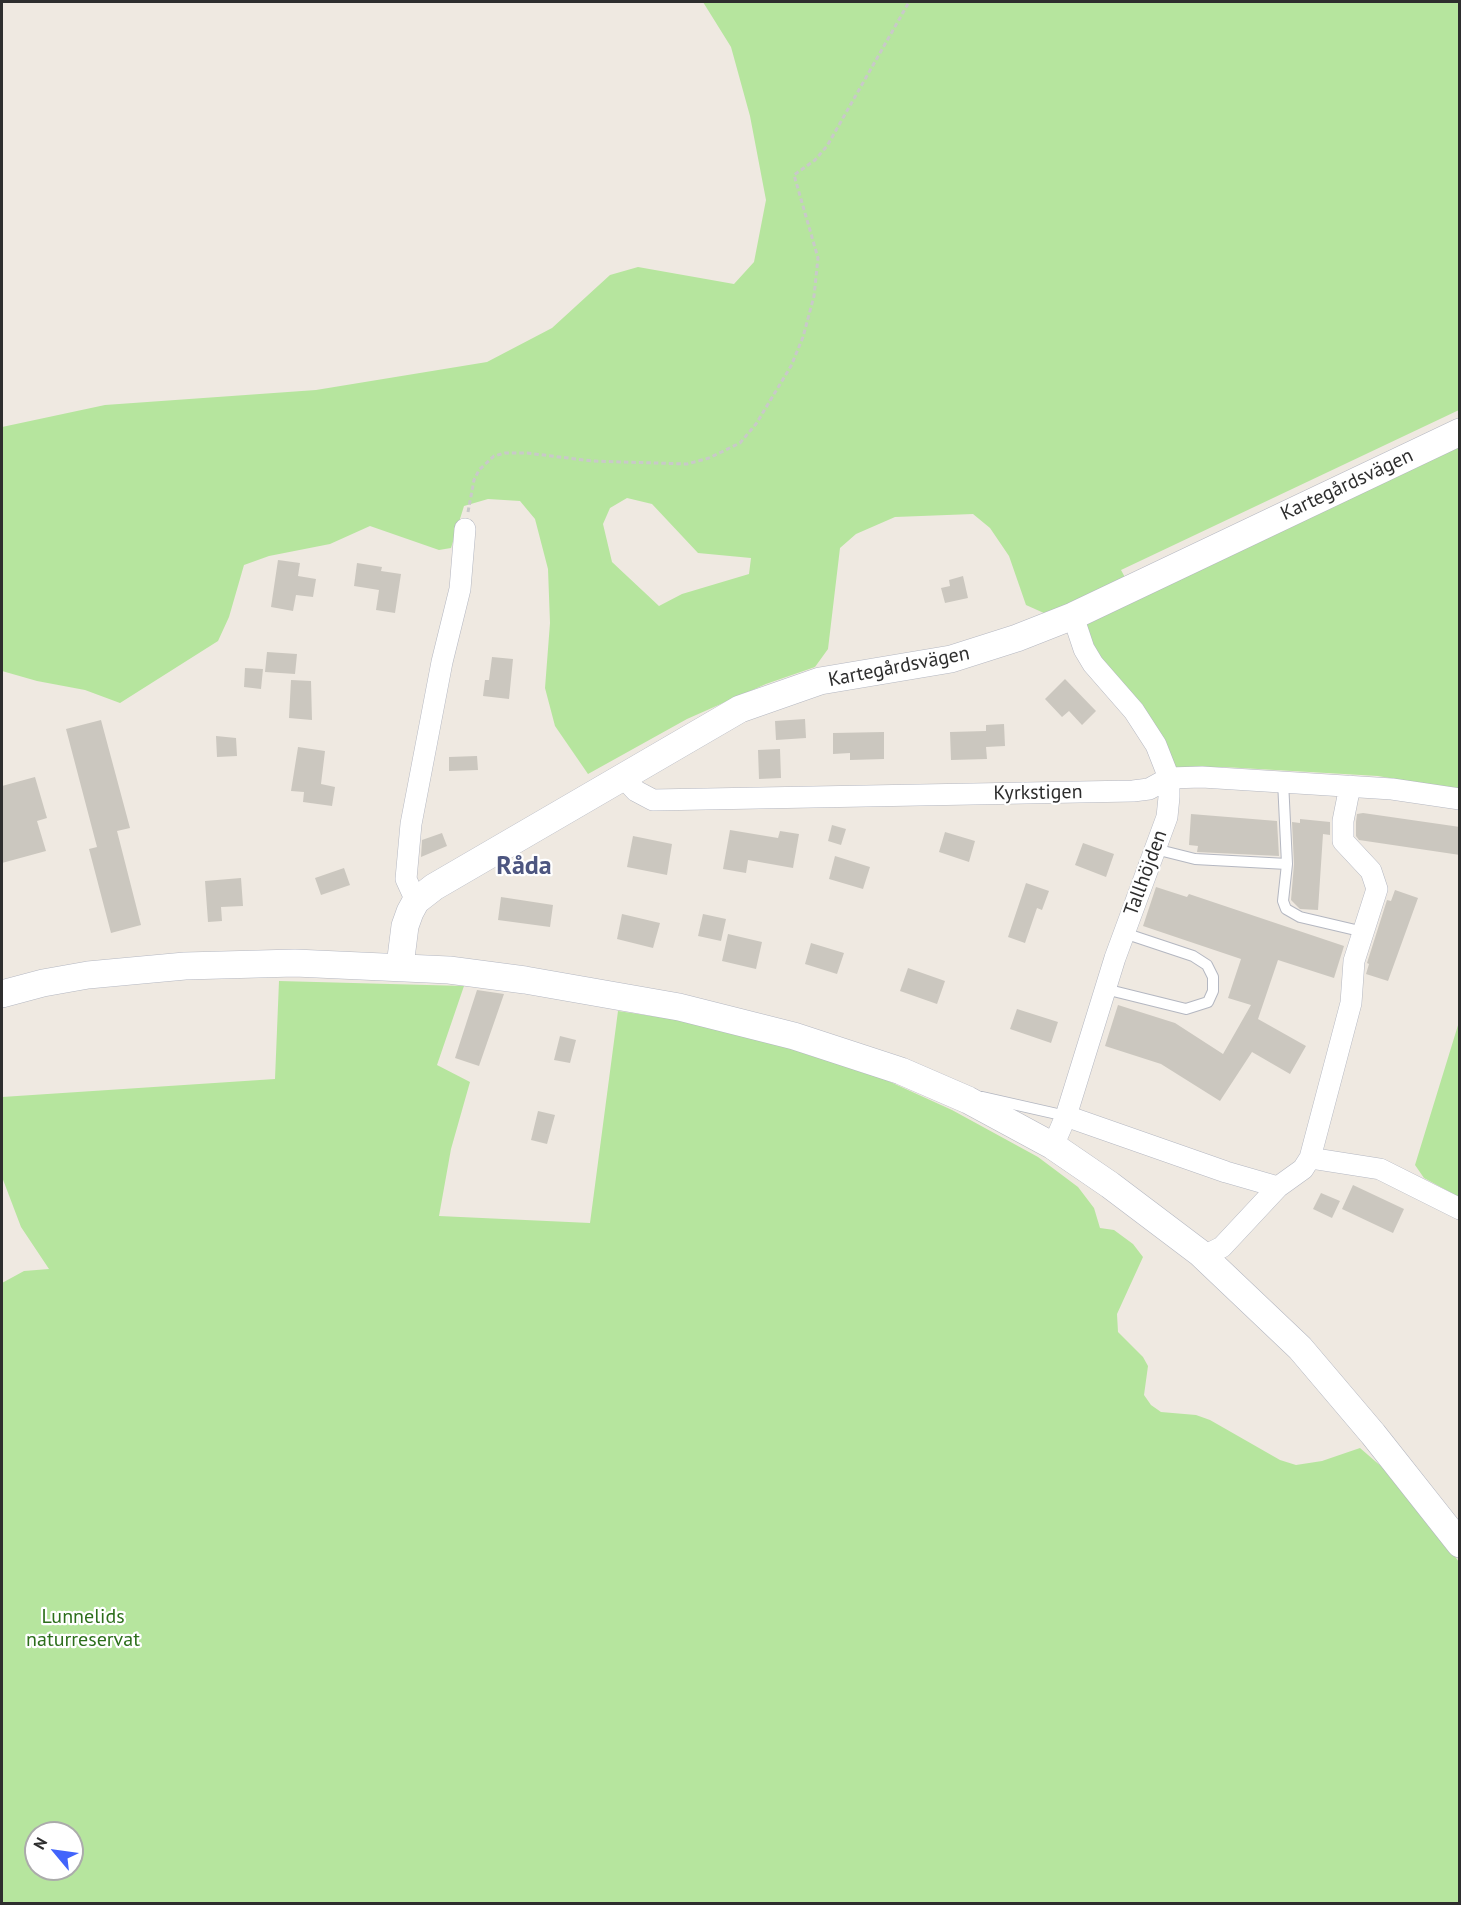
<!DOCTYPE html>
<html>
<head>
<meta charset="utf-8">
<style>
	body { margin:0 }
	#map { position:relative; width:1461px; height:1905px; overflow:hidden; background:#efe9e1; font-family:"PT Sans",sans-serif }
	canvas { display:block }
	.frame { position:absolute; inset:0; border:3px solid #2e2e2e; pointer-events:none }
	.north { position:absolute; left:24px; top:1821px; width:60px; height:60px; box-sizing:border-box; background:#fff; border:2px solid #ababab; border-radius:50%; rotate:299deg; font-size:16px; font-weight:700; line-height:24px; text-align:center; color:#2e2e2e }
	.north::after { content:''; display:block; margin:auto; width:21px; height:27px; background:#4264fb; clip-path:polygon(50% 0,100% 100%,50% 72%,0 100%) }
</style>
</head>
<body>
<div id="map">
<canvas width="1461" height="1905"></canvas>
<div class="frame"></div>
<div class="north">N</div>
</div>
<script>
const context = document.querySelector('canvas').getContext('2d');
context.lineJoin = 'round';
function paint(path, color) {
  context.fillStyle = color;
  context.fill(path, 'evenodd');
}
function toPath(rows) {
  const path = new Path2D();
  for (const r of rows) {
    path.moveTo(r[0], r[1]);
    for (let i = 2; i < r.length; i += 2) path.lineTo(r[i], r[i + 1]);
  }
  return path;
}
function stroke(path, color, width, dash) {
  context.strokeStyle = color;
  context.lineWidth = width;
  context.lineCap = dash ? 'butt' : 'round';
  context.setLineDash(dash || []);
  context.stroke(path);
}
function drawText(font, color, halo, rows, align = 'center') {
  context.font = font + ' "PT Sans",sans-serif';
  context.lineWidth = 4.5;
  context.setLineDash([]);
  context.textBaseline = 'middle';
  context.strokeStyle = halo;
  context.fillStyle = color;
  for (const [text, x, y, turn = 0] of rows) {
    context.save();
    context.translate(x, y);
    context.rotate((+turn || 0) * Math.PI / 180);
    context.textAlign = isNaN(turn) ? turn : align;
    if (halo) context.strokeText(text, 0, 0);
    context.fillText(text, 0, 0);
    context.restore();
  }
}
const green = toPath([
	[703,2,1459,2,1459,410,1121,570,1134,594,1459,443,1459,790,1378,776,1224,767,1172,771,1093,650,1084,631,1026,605,1009,556,990,528,973,514,895,517,856,534,840,548,828,649,815,667,766,684,687,719,588,774,555,726,545,688,550,623,548,569,535,519,520,501,488,499,464,506,451,548,439,550,370,526,330,544,269,556,244,565,229,617,218,641,120,703,85,690,37,681,2,671,2,427,105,405,316,390,487,362,552,328,610,275,638,267,734,284,754,262,766,200,750,116,731,47],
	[627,498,652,504,698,553,751,558,749,574,682,594,659,606,612,562,603,524,610,508],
	[279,981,464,986,437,1065,470,1082,451,1149,439,1216,590,1223,618,1011,692,1022,785,1047,886,1080,952,1110,1038,1157,1078,1187,1094,1208,1100,1228,1114,1230,1133,1244,1143,1257,1117,1314,1118,1332,1143,1357,1148,1366,1144,1395,1151,1405,1161,1412,1196,1415,1210,1420,1280,1460,1296,1465,1322,1461,1360,1448,1398,1481,1459,1562,1459,1903,2,1903,2,1283,24,1271,49,1269,21,1227,2,1177,2,1097,275,1079],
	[36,1833,72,1833,72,1869,36,1869],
	[1459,1022,1459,1197,1424,1178,1415,1165]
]);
const building = toPath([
	[278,560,300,563,298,576,316,579,313,597,296,595,293,611,271,607],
	[357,563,382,567,381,571,401,574,395,613,376,610,379,590,354,586],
	[963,576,968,598,945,603,941,588,950,586,949,580],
	[267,652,297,654,295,674,265,672],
	[492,657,513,659,509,699,483,696,485,680,489,680],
	[245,668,263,669,261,689,244,687],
	[1065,679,1096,711,1082,725,1069,711,1062,717,1045,699],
	[291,680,311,681,312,720,289,718],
	[805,719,806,738,776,740,775,721],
	[101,720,130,828,117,831,141,925,111,933,89,849,97,847,66,729],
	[1004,724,1005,746,986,747,987,759,951,760,950,732,986,731,986,725],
	[884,732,884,759,850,760,850,753,833,754,833,733],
	[216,736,236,738,237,756,217,757],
	[298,747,325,751,321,784,335,787,332,806,303,802,304,792,291,791],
	[780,749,781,778,759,779,758,750],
	[477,756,478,770,449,771,449,757],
	[35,777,47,818,37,821,46,851,2,863,2,786],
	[1363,813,1460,827,1460,855,1359,840,1356,836,1356,822,1357,814],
	[1191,814,1277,821,1279,856,1197,852,1198,846,1189,845],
	[1300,819,1330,822,1330,835,1323,834,1318,910,1300,909,1291,900,1294,864,1292,822,1300,823],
	[832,825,846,829,841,845,828,841],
	[730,830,778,838,780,831,799,834,793,868,748,860,746,873,723,869],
	[945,832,975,841,969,862,939,852],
	[442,833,447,846,421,857,422,840],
	[633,836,672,844,667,875,627,867],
	[1083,843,1114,854,1106,877,1075,865],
	[835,856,870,867,863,889,829,879],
	[344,868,350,885,321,895,315,878],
	[241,878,243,906,221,907,222,921,208,922,205,881],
	[1026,883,1049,891,1042,910,1037,908,1025,943,1008,937],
	[1156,887,1187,897,1189,894,1344,946,1334,978,1278,960,1258,1019,1306,1046,1290,1074,1252,1052,1220,1101,1161,1064,1105,1046,1118,1005,1175,1023,1223,1054,1251,1005,1228,998,1241,959,1143,926],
	[1395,890,1418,898,1388,981,1366,974,1369,964,1367,963,1387,900,1391,901],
	[501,897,553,905,550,927,498,920],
	[622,914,660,923,653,948,617,939],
	[703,914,726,919,721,941,698,936],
	[728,934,762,942,756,969,722,961],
	[811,943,844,953,837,974,805,964],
	[908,968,945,981,937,1004,900,991],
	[477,990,504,994,479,1066,455,1058],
	[1017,1009,1058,1022,1051,1043,1010,1029],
	[560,1036,576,1040,570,1063,554,1060],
	[538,1111,555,1115,547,1144,531,1140],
	[1353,1185,1404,1209,1393,1233,1342,1209],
	[1321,1193,1340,1201,1332,1218,1313,1209]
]);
const path = toPath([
	[468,512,474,480,479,470,494,456,505,453,527,453,592,461,687,464,709,458,740,443,756,424,791,366,803,337,814,296,818,258,794,175,815,160,827,146,909,2]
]);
const service = toPath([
	[1283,781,1287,864],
	[1155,849,1195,859,1287,864,1283,901,1286,909,1300,917,1364,932],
	[1105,989,1186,1009,1208,1002,1213,991,1213,977,1207,965,1193,956,1124,933],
	[982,1097,1066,1116]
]);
const minor = toPath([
	[622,776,636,791,653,800,1133,791,1149,789,1169,778,1202,777,1392,789,1460,799],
	[416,901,406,879,411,824,442,662,460,589,465,529],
	[1066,1116,1226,1172,1278,1187],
	[1053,1146,1066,1116,1115,958,1167,817,1169,797,1169,778,1156,745,1134,711,1093,664,1084,649,1073,616],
	[1310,1158,1380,1169,1460,1209],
	[1204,1256,1222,1247,1278,1187,1303,1169,1310,1158,1351,1003,1354,961,1377,889,1371,871,1343,841,1343,821,1350,786]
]);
const tertiary = toPath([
	[400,966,405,926,410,912,416,901,434,887,740,709,820,681,951,659,1017,638,1073,616,1460,432],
	[2,994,43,983,88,975,185,966,295,963,449,970,525,980,679,1007,794,1036,901,1071,968,1100,1053,1146,1110,1185,1200,1253,1300,1348,1373,1434,1460,1544]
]);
const streetNames = [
	["Kartegårdsvägen",1347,485,-25],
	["Kartegårdsvägen",899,667,-11],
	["Kyrkstigen",1038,793,-1],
	["Tallhöjden",1146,873,-70]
];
const parkNames = [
	["Lunnelids",83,1617],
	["naturreservat",83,1640]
];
const districtNames = [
	["Råda",524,867]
];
paint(green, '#b6e59e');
paint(building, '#cbc7bf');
stroke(service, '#b4b7c1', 12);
stroke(minor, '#b4b7c1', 22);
stroke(tertiary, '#b4b7c1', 28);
stroke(path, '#c9c9c9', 3, [4.5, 3]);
stroke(service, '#fff', 10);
stroke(minor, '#fff', 21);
stroke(tertiary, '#fff', 27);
drawText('20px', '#2e2e2e', '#fff', streetNames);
drawText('20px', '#2c6e1b', '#fff', parkNames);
drawText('bold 26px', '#4d5680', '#fff', districtNames);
</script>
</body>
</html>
